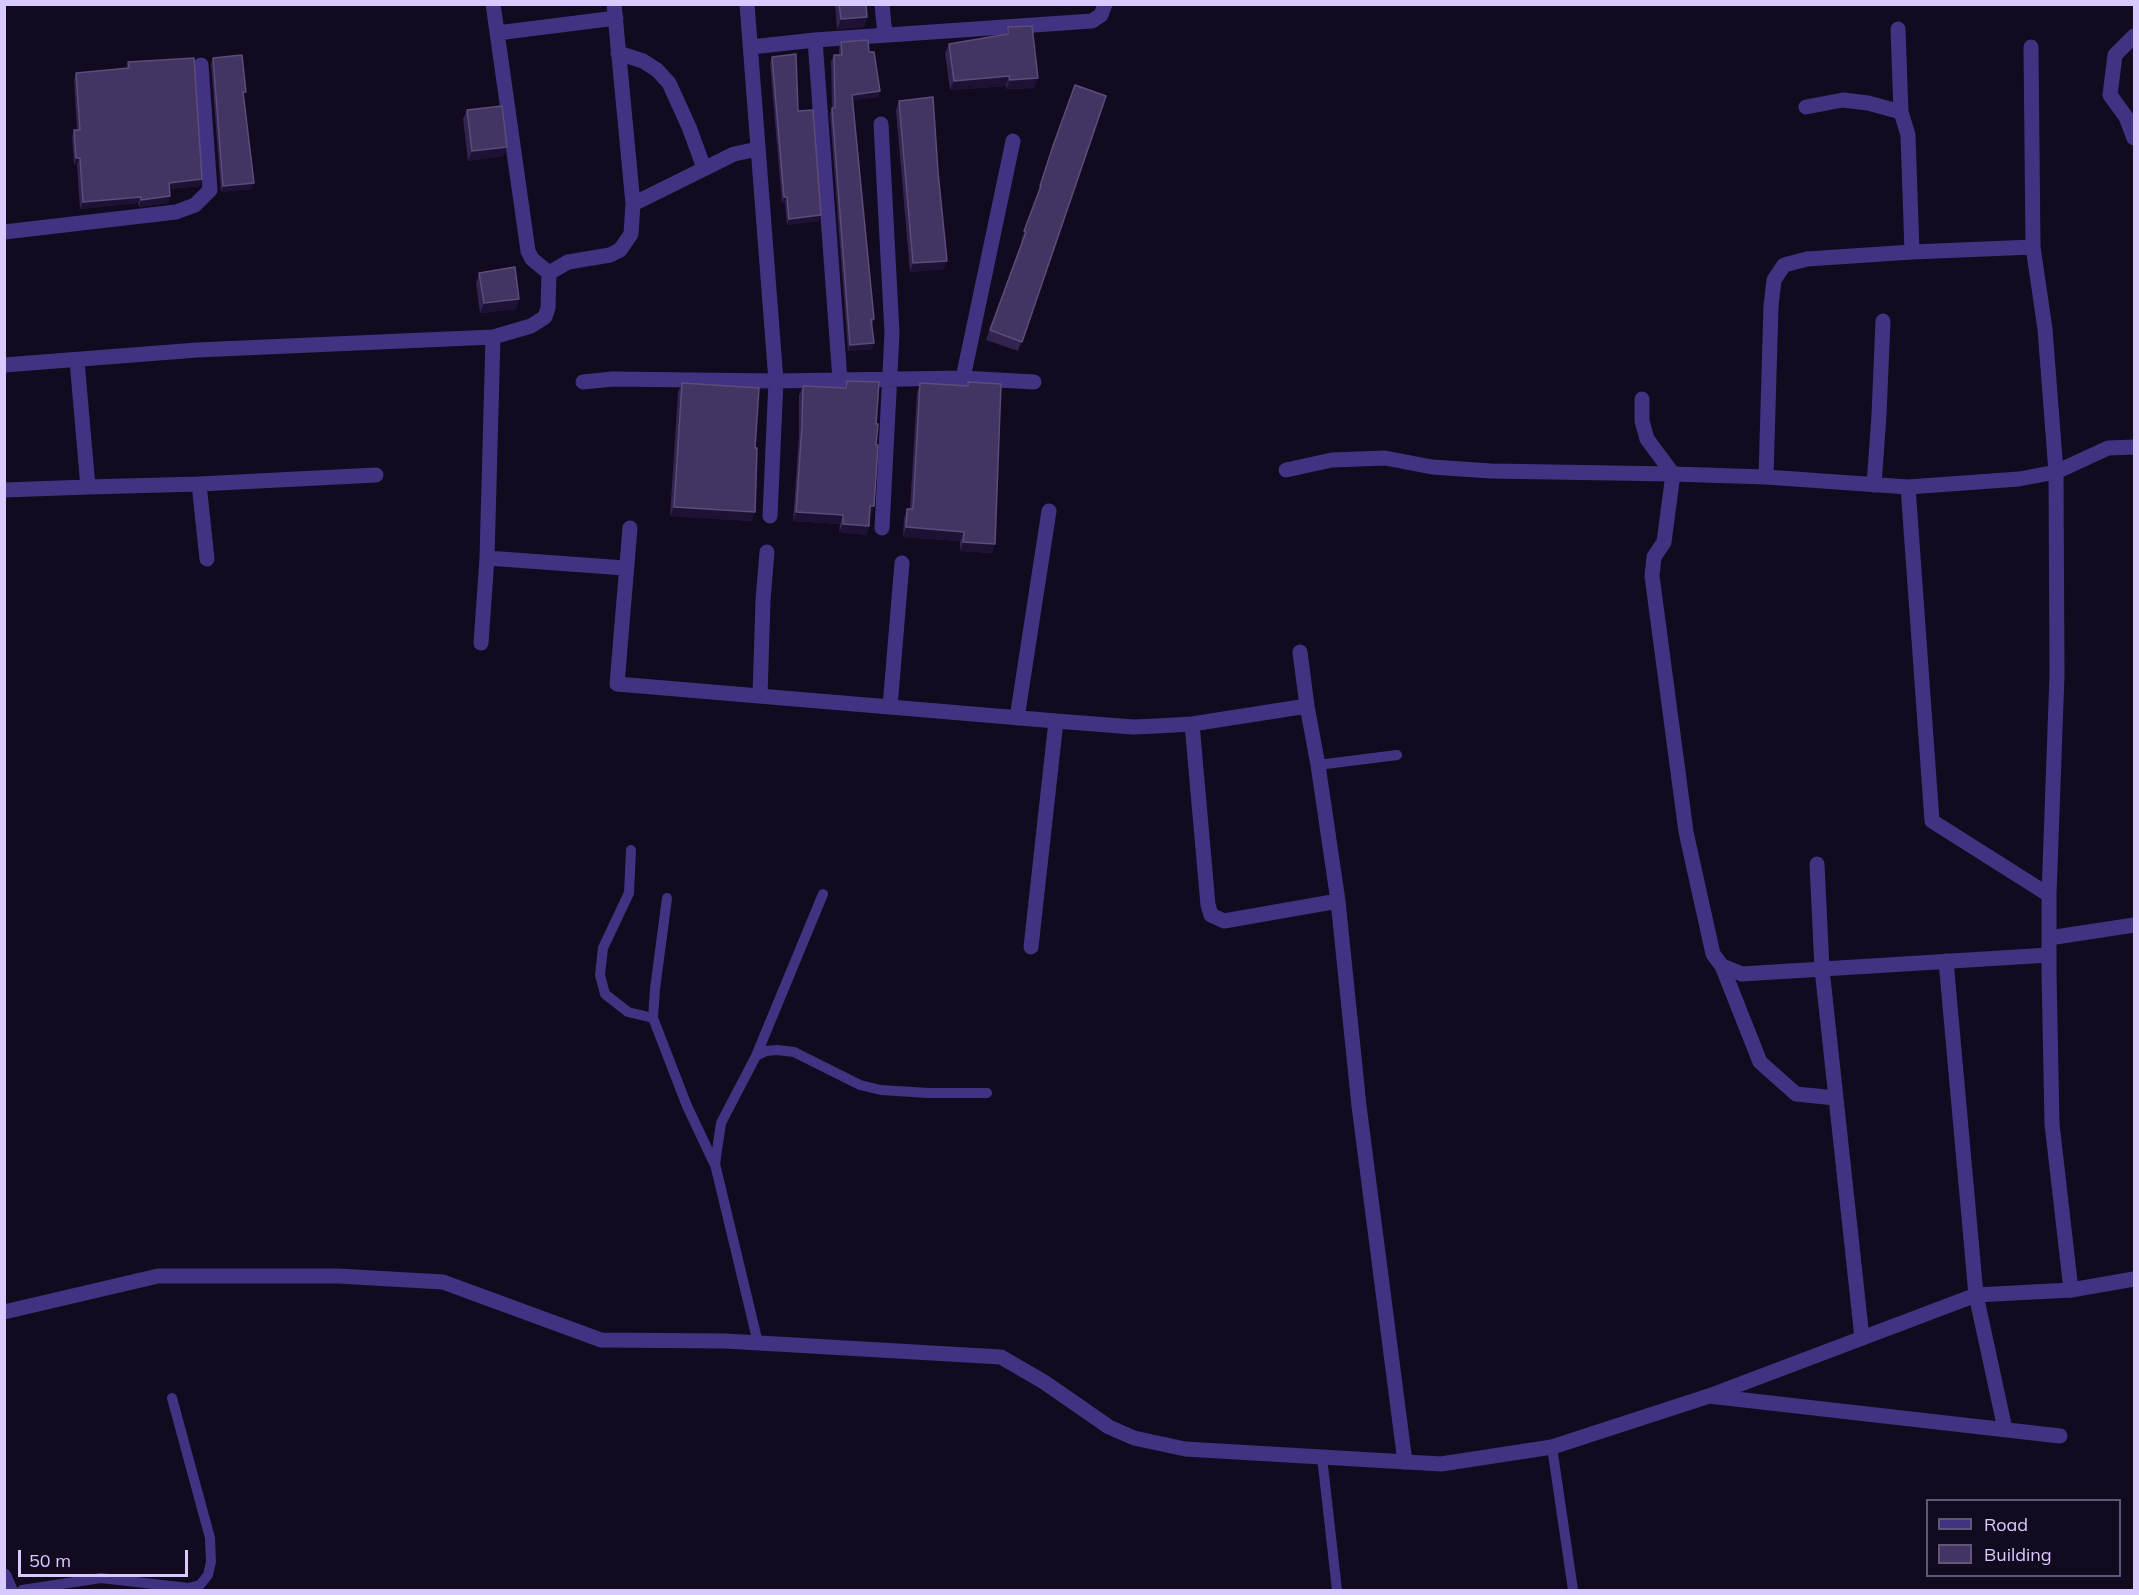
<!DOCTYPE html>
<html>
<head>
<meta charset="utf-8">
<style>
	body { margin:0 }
	#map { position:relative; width:2139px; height:1595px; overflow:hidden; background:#120b20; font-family:Mulish,sans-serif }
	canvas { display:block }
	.frame { position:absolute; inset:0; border:6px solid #d8caff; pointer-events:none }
	.legend { position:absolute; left:1926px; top:1499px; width:195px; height:78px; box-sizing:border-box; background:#120b20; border:2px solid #615779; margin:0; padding:8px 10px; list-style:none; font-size:18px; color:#d8caff }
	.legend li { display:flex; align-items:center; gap:12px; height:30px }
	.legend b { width:30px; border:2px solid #615779 }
	.scale { position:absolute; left:18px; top:1550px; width:170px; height:27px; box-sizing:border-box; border:3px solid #d8caff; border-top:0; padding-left:8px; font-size:18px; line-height:21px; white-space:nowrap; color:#d8caff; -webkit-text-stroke:4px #120b20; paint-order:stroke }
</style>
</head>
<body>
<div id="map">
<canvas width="2139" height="1595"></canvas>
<div class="frame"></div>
<ul class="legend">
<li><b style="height:8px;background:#413382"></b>Road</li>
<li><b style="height:16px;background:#433562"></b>Building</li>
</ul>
<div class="scale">50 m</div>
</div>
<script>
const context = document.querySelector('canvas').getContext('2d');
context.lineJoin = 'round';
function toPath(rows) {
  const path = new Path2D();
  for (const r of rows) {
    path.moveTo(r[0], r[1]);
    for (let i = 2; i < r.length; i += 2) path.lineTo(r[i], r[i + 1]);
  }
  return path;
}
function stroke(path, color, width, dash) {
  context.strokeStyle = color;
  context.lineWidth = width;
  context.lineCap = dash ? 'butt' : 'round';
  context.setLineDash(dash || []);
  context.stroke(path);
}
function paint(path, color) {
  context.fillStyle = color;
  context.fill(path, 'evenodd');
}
const service = toPath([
	[1318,765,1397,755],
	[631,850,629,893,603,948,600,975,605,994,628,1012,653,1018,687,1106,714,1163],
	[653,1018,655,989,667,898],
	[756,1056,823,894],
	[758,1343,715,1164,721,1123,756,1056,766,1051,777,1050,794,1052,860,1085,881,1090,928,1093,987,1093],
	[1552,1447,1573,1590],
	[1322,1457,1337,1590],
	[22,1590,101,1578,188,1588,200,1585,208,1575,211,1562,210,1538,172,1398]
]);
const minor = toPath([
	[493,4,528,251,532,259,549,273,568,262,610,255,620,250,631,234,633,204,614,4],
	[747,4,776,381,770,516],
	[882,4,885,35],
	[1898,29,1901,112,1908,135,1912,252],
	[497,33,616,18],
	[2134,36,2115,55,2110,95,2126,117,2134,138],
	[815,40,840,380],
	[751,47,815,40,1092,21,1101,15,1105,4],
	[618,53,643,61,657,70,669,83,689,127,704,168],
	[1806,107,1843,100,1868,103,1901,112],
	[881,124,892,333,882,528],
	[633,204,734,154,758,149],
	[4,232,176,212,195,205,210,190,201,65],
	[493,337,531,326,545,317,548,308,549,273],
	[77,361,88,487,199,484,207,559],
	[4,365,197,350,493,337,487,558,481,643],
	[963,378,1013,141],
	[583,382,613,379,776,381,963,378,1034,382],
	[1642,399,1642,421,1647,439,1673,474,1664,542,1654,557,1652,576,1686,832,1713,954,1722,966,1742,974,2049,955],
	[1286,470,1332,460,1385,458,1432,467,1491,471,1673,474,1766,477,1908,487,2019,479,2056,472,2045,329,2033,247,2031,47],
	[1766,477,1771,306,1774,280,1784,265,1807,259,1912,252,2033,247],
	[199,484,376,475],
	[1874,485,1879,415,1883,321],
	[1908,487,1932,821,2049,895],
	[4,490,88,487],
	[630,528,617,684,1056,721,1031,947],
	[487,558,625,568],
	[1300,652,1307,706,1318,765,1338,901,1359,1106,1405,1462],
	[760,696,763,600,767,552],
	[890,707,902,563],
	[1017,718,1049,511],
	[1056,721,1133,727,1157,726,1192,724,1307,706],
	[1192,724,1208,905,1211,915,1224,921,1338,901],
	[1817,864,1822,969,1862,1338],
	[2049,938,2134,925],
	[1946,961,1976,1295,2005,1429],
	[1722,966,1760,1062,1796,1094,1836,1098],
	[2071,1290,2052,1124,2049,972,2049,895,2057,675,2056,472,2108,448,2134,447],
	[1709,1396,2060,1436]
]);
const tertiary = toPath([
	[4,1312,158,1276,338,1276,443,1282,601,1340,725,1341,1001,1357,1044,1382,1109,1427,1134,1438,1185,1449,1441,1464,1552,1447,1709,1396,1976,1295,2071,1290,2134,1279],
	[4,1576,10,1590]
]);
const wall = toPath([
	[835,4,866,4,867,17,864,27,837,29],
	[1008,27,1034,88,1006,89,1006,86,950,90,945,53,949,44,1005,35],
	[841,42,869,52,880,91,878,97,853,100,874,319,872,325,872,349,848,351,830,114,832,108,831,61,834,55,839,55,839,48],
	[772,57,798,111,819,221,787,225,785,203,782,203,770,63],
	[213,58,244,98,252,189,221,192,211,64],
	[128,62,202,179,200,186,170,189,170,196,168,203,139,207,138,203,80,209,77,164,74,165,72,137,74,130,77,130,74,80,76,73,126,68],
	[1106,96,1018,351,986,340,1022,241,1021,241,1038,196,1037,195,1049,156],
	[899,101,944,269,910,272,896,110],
	[467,110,507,147,503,156,468,161,463,119],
	[479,273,516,309,480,313,476,283],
	[847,381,871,515,869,515,869,526,866,535,839,532,840,524,793,521,799,435,799,395,803,386,844,388],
	[968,382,992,553,960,551,960,541,903,537,904,519,907,509,910,509,917,393,920,383,967,386],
	[682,383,755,448,755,512,751,521,670,516,678,392]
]);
const shadedWall = toPath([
	[867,17,864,27,837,29,841,19],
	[1009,76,1006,86,950,90,954,81],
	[1038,78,1034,88,1006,89,1010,80],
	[880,91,878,97,850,101,852,95],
	[507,147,503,156,468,161,472,151],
	[76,158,80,158,77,164,74,165],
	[202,179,200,186,167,189,169,183],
	[254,183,252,189,221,192,223,186],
	[170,196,168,203,139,207,141,200],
	[141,197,138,203,80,209,83,202],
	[784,197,787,197,785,203,782,203],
	[821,215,819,221,787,225,789,219],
	[947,261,944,269,910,272,913,263],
	[519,299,516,309,480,313,484,303],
	[874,343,872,349,848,351,850,345],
	[870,506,874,506,871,515,866,515],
	[674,507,755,512,751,521,670,516],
	[796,512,843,515,840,524,793,521],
	[843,524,869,526,866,535,839,532],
	[906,527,964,532,960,541,903,537],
	[963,542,995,544,992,553,960,551]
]);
const building = toPath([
	[839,4,866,4,867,17,841,19,839,4],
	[1032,26,1038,78,1010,80,1009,76,954,81,949,44,1008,34,1008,27,1032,26],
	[868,40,869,52,874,52,880,91,852,95,874,319,871,319,874,343,850,345,832,108,835,108,834,55,842,55,841,42,868,40],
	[796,54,798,111,813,110,821,215,789,219,787,197,784,197,772,57,796,54],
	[242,55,246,92,243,92,254,183,223,186,213,58,242,55],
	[194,58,202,179,169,183,170,196,141,200,141,197,83,202,80,158,76,158,74,130,80,130,76,73,129,68,128,62,194,58],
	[1075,85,1106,96,1022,342,990,330,1026,232,1024,231,1041,186,1040,186,1053,146,1075,85],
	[933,97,938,172,947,261,913,263,899,101,933,97],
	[502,106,507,147,472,151,467,110,502,106],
	[515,267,519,299,484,303,479,273,515,267],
	[847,381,879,382,876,424,878,424,876,445,878,445,874,506,870,506,869,526,843,524,843,515,796,512,802,426,803,386,846,388,847,381],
	[968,382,1001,384,995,544,963,542,964,532,906,527,907,509,913,509,920,383,968,386,968,382],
	[682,383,759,388,755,448,757,448,755,512,674,507,682,383]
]);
stroke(service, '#413382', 10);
stroke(minor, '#413382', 15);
stroke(tertiary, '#413382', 15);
paint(wall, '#32234f');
paint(shadedWall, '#1d1234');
paint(building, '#433562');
stroke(building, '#5b4c7b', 1.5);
</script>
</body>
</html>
